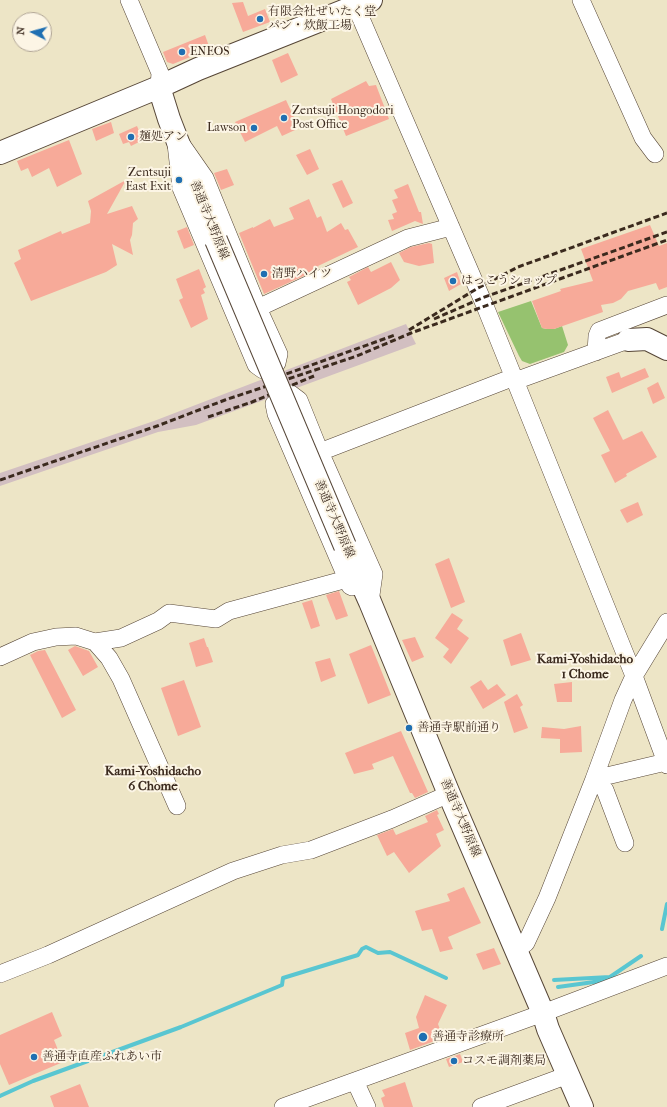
<!DOCTYPE html>
<html>
<head>
<meta charset="utf-8">
<style>
	body { margin:0 }
	#map { position:relative; width:667px; height:1107px; overflow:hidden; background:#ede5c6; font-family:"IM FELL French Canon",serif }
	canvas { display:block }
	.north { position:absolute; left:12px; top:12px; width:40px; height:40px; box-sizing:border-box; background:#fcf5e5; border:1px solid #afa495; border-radius:50%; rotate:276deg; font-size:11px; font-weight:700; line-height:16px; text-align:center; color:#3b2a1e }
	.north::after { content:''; display:block; margin:auto; width:14px; height:18px; background:#1f6fb2; clip-path:polygon(50% 0,100% 100%,50% 72%,0 100%) }
</style>
</head>
<body>
<div id="map">
<canvas width="667" height="1107"></canvas>
<div class="north">N</div>
</div>
<script>
const context = document.querySelector('canvas').getContext('2d');
context.lineJoin = 'round';
function paint(path, color) {
  context.fillStyle = color;
  context.fill(path, 'evenodd');
}
function toPath(rows) {
  const path = new Path2D();
  for (const r of rows) {
    path.moveTo(r[0], r[1]);
    for (let i = 2; i < r.length; i += 2) path.lineTo(r[i], r[i + 1]);
  }
  return path;
}
function stroke(path, color, width, dash) {
  context.strokeStyle = color;
  context.lineWidth = width;
  context.lineCap = dash ? 'butt' : 'round';
  context.setLineDash(dash || []);
  context.stroke(path);
}
function drawText(font, color, halo, rows, align = 'center') {
  context.font = font + ' "IM FELL French Canon","Noto Serif JP",serif';
  context.lineWidth = 4;
  context.setLineDash([]);
  context.textBaseline = 'middle';
  context.strokeStyle = halo;
  context.fillStyle = color;
  for (const [text, x, y, turn = 0] of rows) {
    context.save();
    context.translate(x, y);
    context.rotate((+turn || 0) * Math.PI / 180);
    context.textAlign = isNaN(turn) ? turn : align;
    if (halo) context.strokeText(text, 0, 0);
    context.fillText(text, 0, 0);
    context.restore();
  }
}
const industrial = toPath([
	[406,324,416,344,196,425,158,432,0,486,0,473,154,421]
]);
const green = toPath([
	[531,301,542,328,547,329,554,329,562,326,568,345,564,352,530,364,522,361,519,356,498,312]
]);
const stream = toPath([
	[662,929,667,904],
	[554,980,610,977,641,956],
	[558,987,601,981,607,978],
	[0,1096,33,1081,181,1027,282,985,283,978,358,955,362,949,366,947,378,953,390,952,446,978]
]);
const building = toPath([
	[243,2,248,16,265,9,270,22,243,32,232,3],
	[205,35,210,49,173,64,167,62,163,52],
	[288,53,298,75,281,83,272,60],
	[366,81,369,86,376,85,389,119,346,136,331,99],
	[286,100,296,122,292,124,295,130,282,136,277,126,245,142,235,122],
	[111,122,114,133,96,141,92,129],
	[137,126,143,140,131,146,129,142,123,144,119,134],
	[69,140,82,174,57,187,49,168,32,177,28,168,21,171,17,161],
	[310,149,319,169,307,175,296,155],
	[227,169,234,185,221,190,214,173],
	[126,180,107,214,132,206,138,219,133,223,132,235,130,240,133,255,112,244,117,265,106,272,31,301,14,263,21,259,18,250,61,231,62,234,90,223,91,211,88,201],
	[342,180,353,203,343,208,332,184],
	[408,184,419,212,421,212,423,224,415,221,392,231,388,220,394,219,392,214,397,212,392,200,398,198,394,190],
	[309,199,317,218,321,216,327,232,341,223,345,230,348,229,358,247,318,266,319,269,264,294,239,233,253,227,253,228,270,219,274,227,294,219,289,208],
	[650,225,659,246,667,243,667,287,659,290,656,283,628,291,621,299,613,303,601,305,603,312,554,329,547,329,542,328,532,301,561,291,560,289,593,281,581,249],
	[187,227,194,245,184,249,177,231],
	[429,243,432,244,434,263,419,266,404,262,399,253,411,247],
	[391,262,400,280,391,288,358,305,347,282,351,280,349,277,368,267,371,272],
	[199,269,206,287,203,289,205,293,201,295,208,319,191,328,179,300,183,298,176,279],
	[457,272,461,284,449,291,444,278],
	[645,368,649,377,612,393,606,377,619,372,621,378],
	[658,382,665,398,653,404,647,388],
	[608,410,623,440,642,431,657,457,626,474,627,476,615,483,601,455,610,451,593,418],
	[638,502,643,515,627,523,620,510],
	[449,558,465,602,451,608,435,564],
	[339,591,348,616,336,620,326,595],
	[312,600,320,626,311,629,302,603],
	[452,613,463,620,457,629,469,638,451,664,443,657,449,649,435,638],
	[521,633,531,660,511,666,503,640],
	[415,637,424,657,412,662,402,640],
	[204,638,207,647,208,647,213,662,196,667,189,643],
	[371,645,391,695,368,704,349,654],
	[75,646,89,651,98,667,83,676,68,650],
	[45,650,76,710,62,718,30,655,38,651],
	[330,658,336,676,321,682,315,662],
	[184,680,201,727,178,736,161,688],
	[481,680,488,690,497,684,506,695,483,709,470,687],
	[572,682,572,702,557,702,554,684],
	[517,694,523,705,520,707,528,728,514,733,504,702],
	[581,726,582,752,560,753,560,739,541,738,542,727,564,729],
	[401,731,428,792,415,798,412,793,410,793,393,756,372,764,374,769,354,774,345,753],
	[437,810,439,814,437,815,444,830,436,834,441,846,409,873,394,852,387,856,377,835,393,829,396,835,428,822,425,816],
	[464,887,481,923,448,937,453,949,440,952,432,929,422,931,415,911,450,901,447,894],
	[494,948,501,964,483,970,476,954],
	[425,995,447,1005,438,1024,443,1038,410,1050,405,1033,419,1028,416,1017],
	[52,1012,62,1036,54,1040,63,1062,9,1085,0,1064,0,1035],
	[460,1054,463,1062,449,1067,446,1059],
	[405,1082,413,1107,384,1107,381,1098,385,1096,382,1090],
	[80,1084,89,1107,54,1107,50,1096]
]);
const minor = toPath([
	[129,0,160,73,159,87],
	[353,0,485,306,634,676,667,765],
	[581,0,643,138,655,154],
	[175,135,205,178,258,308,279,354,277,363,263,370,256,365,181,188,175,135],
	[258,308,408,238,451,227],
	[596,352,597,336,599,331,667,305],
	[515,381,628,340],
	[320,452,299,400,291,394,274,404,276,414,350,586,352,587],
	[370,602,374,574,320,452,514,377],
	[95,642,109,658,121,679,177,806],
	[0,657,33,642,56,637,76,636,95,642,121,638,158,621,169,613,216,619,229,611,347,579],
	[594,779,666,762],
	[594,779,605,790,625,843],
	[516,950,526,943,547,898,594,779,623,700,634,676,667,622],
	[0,974,48,955,233,871,282,855,311,850,392,819,449,794],
	[355,1081,367,1107],
	[283,1107,543,1013,667,966],
	[481,1107,568,1075]
]);
const major = toPath([
	[159,87,169,119,216,240],
	[0,153,159,87,198,69,371,0],
	[628,340,647,339,667,349],
	[345,546,370,602,449,794,543,1013,548,1029,582,1107]
]);
const rail = toPath([
	[434,319,482,298,667,232],
	[409,330,478,288,518,267,667,213],
	[278,377,395,335],
	[208,417,252,402,314,376],
	[0,480,157,426,225,400,357,356,411,333,667,240]
]);
const majorBridge = toPath([
	[216,240,345,546]
]);
const markers = [
	[260,19,4,"#1f6fb2"],
	[182,52,4,"#1f6fb2"],
	[284,118,4,"#1f6fb2"],
	[254,128,4,"#1f6fb2"],
	[131,137,4,"#1f6fb2"],
	[179,180,4,"#1f6fb2"],
	[264,274,4,"#1f6fb2"],
	[453,281,4,"#1f6fb2"],
	[409,728,4,"#1f6fb2"],
	[423,1037,5,"#1f6fb2"],
	[34,1057,4,"#1f6fb2"],
	[454,1061,4,"#1f6fb2"]
];
const poiNames = [
	["有限会社ぜいたく堂",268,12],
	["パン・炊飯工場",268,26],
	["ENEOS",190,52],
	["Zentsuji Hongodori",292,111],
	["Post Office",292,125],
	["Lawson",246,128,"right"],
	["麺処アン",139,137],
	["Zentsuji",171,173,"right"],
	["East Exit",171,187,"right"],
	["清野ハイツ",272,274],
	["はっこうショップ",461,281],
	["善通寺駅前通り",417,728],
	["善通寺診療所",432,1037],
	["善通寺直産ふれあい市",42,1057],
	["コスモ調剤薬局",462,1061]
];
const streetNames = [
	["善通寺大野原線",209,220,68],
	["善通寺大野原線",334,519,67],
	["善通寺大野原線",460,818,67]
];
const neighbourhoodNames = [
	["Kami-Yoshidacho",585,660],
	["1 Chome",585,675],
	["Kami-Yoshidacho",153,772],
	["6 Chome",153,787]
];
paint(industrial, '#d2bfc1');
paint(green, '#96c26f');
stroke(stream, '#59c6d1', 4);
paint(building, '#f7aa99');
stroke(minor, '#564637', 18);
stroke(major, '#564637', 24);
stroke(minor, '#fff', 17);
stroke(major, '#fff', 22);
stroke(rail, '#3b2a1e', 3, [6, 3]);
stroke(majorBridge, '#564637', 24, []);
stroke(majorBridge, '#fff', 22);
for (const [x, y, r, color] of markers) {
  const dot = new Path2D();
  dot.arc(x, y, r, 0, 2 * Math.PI);
  context.fillStyle = color;
  context.fill(dot);
  stroke(dot, '#fcf5e5', 1.5);
}
drawText('12px', '#3b2a1e', '#fcf5e5', poiNames, 'left');
drawText('12px', '#3b2a1e', '#fcf5e5', streetNames);
drawText('bold 13px', '#3b2a1e', '#fcf5e5', neighbourhoodNames);
</script>
</body>
</html>
